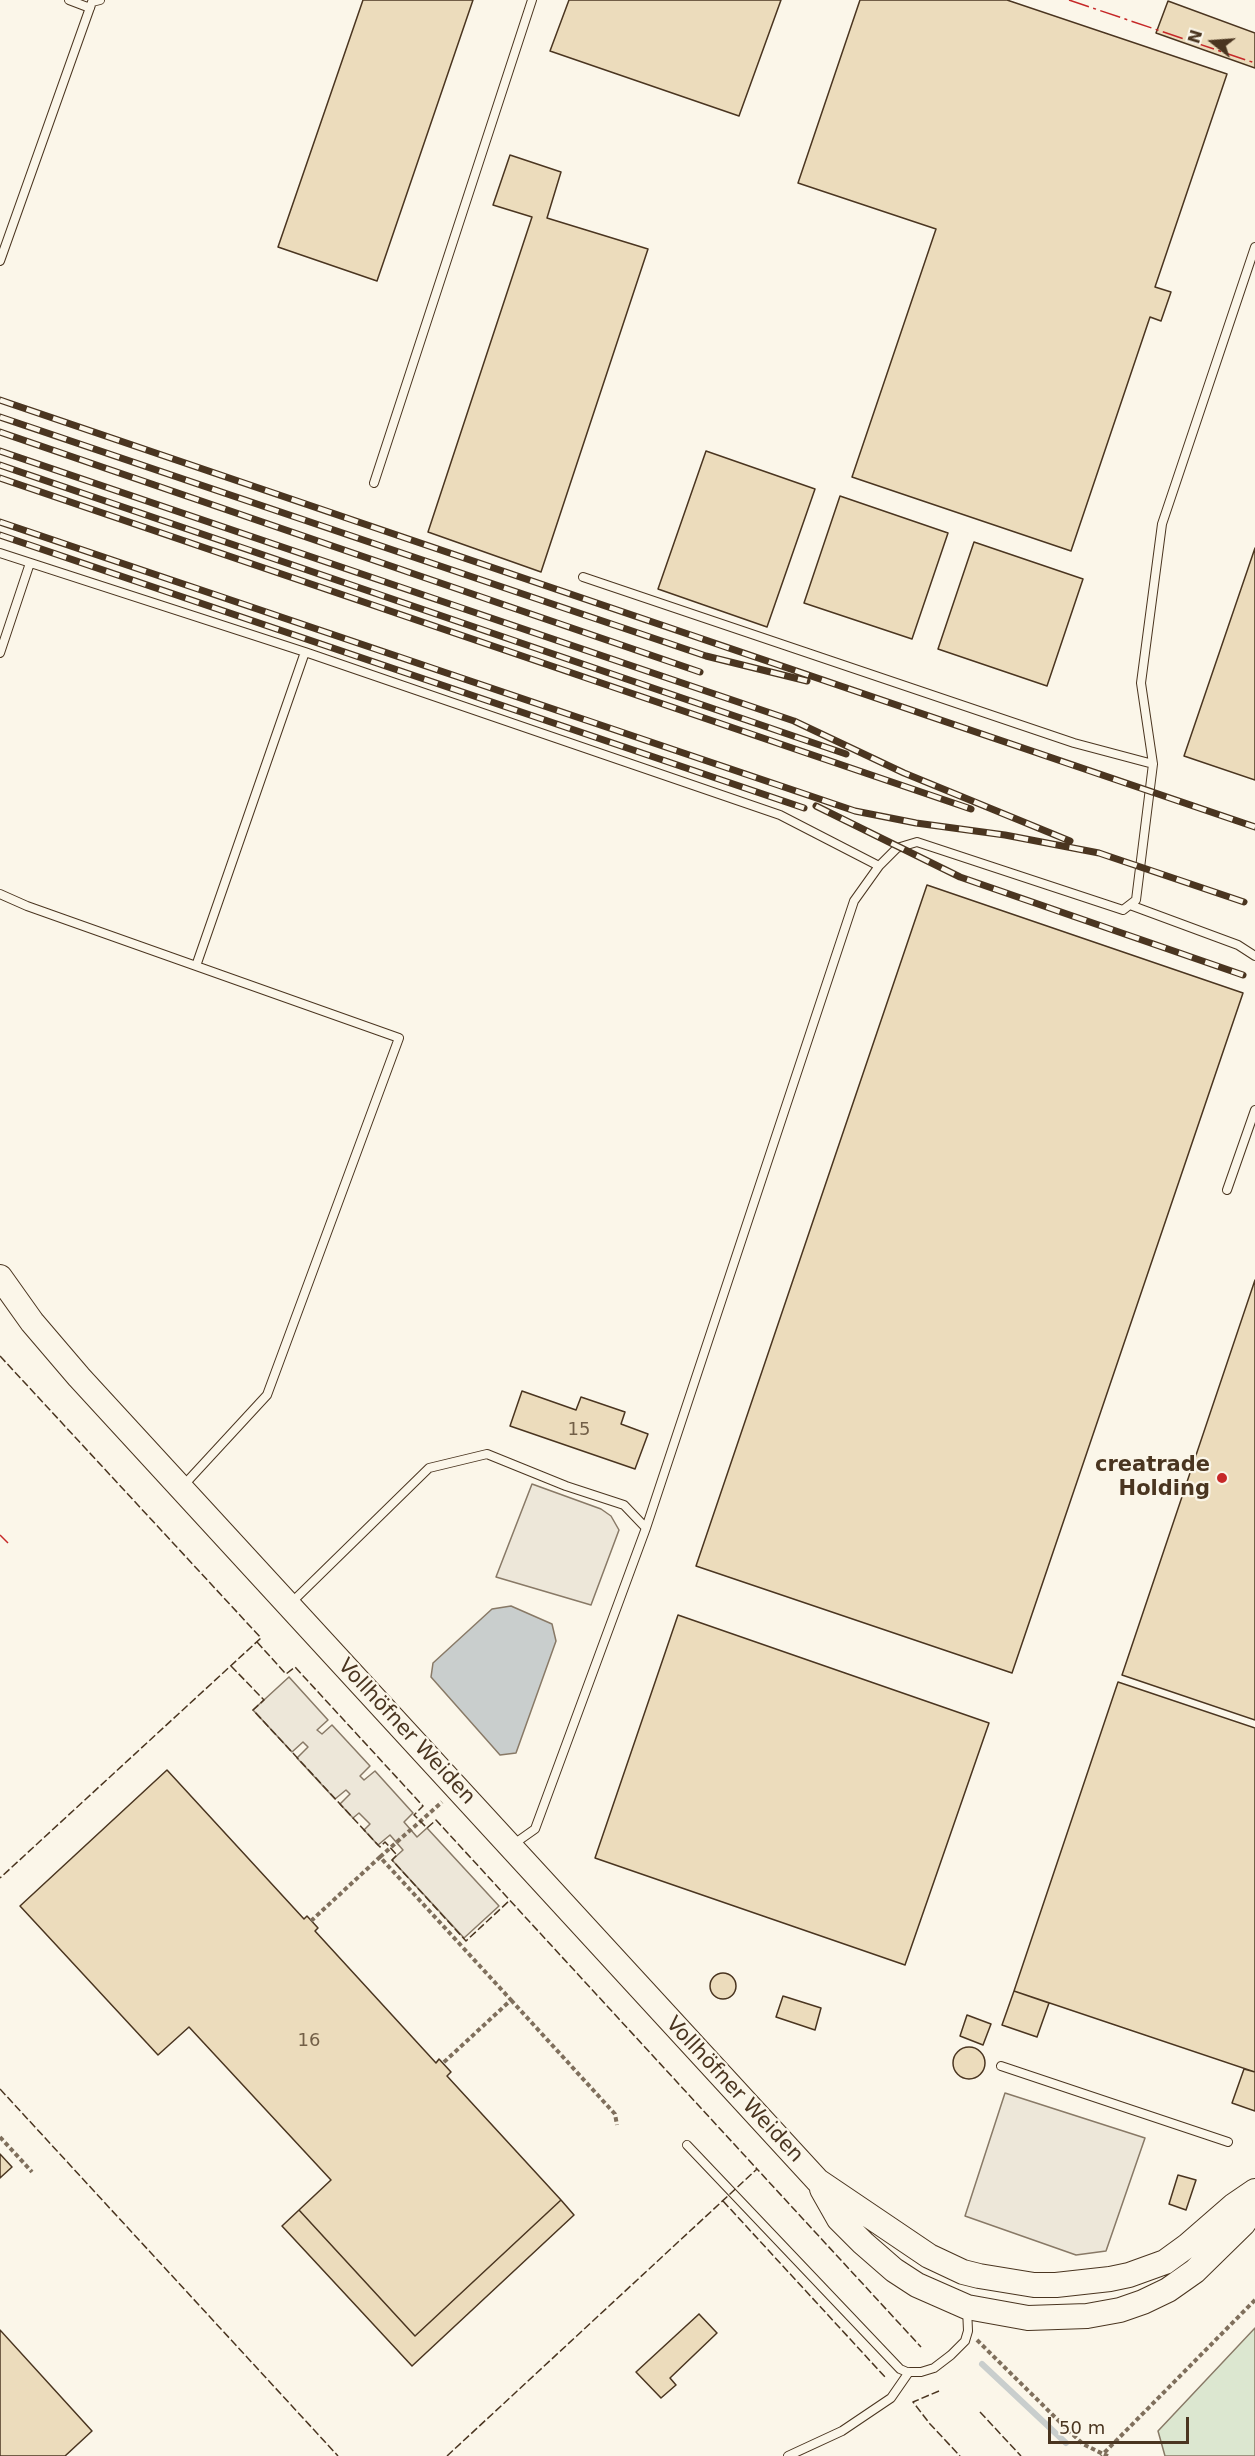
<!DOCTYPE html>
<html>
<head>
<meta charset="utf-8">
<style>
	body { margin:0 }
	#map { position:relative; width:1255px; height:2456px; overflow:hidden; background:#fbf6e9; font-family:"DejaVu Sans",sans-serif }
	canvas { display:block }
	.north { position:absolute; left:1183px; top:12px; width:60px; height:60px; -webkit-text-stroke:4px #fbf6e9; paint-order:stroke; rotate:287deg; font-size:16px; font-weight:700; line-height:24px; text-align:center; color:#4a3520 }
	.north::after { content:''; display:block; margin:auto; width:21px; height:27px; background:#4a3520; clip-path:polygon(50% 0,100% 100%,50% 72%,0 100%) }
	.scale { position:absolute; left:1048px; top:2417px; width:141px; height:27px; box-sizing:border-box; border:3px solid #4a3520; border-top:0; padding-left:8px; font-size:18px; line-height:21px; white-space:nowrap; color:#4a3520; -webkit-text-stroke:4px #fbf6e9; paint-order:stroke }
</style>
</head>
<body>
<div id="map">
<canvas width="1255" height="2456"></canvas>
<div class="north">N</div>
<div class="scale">50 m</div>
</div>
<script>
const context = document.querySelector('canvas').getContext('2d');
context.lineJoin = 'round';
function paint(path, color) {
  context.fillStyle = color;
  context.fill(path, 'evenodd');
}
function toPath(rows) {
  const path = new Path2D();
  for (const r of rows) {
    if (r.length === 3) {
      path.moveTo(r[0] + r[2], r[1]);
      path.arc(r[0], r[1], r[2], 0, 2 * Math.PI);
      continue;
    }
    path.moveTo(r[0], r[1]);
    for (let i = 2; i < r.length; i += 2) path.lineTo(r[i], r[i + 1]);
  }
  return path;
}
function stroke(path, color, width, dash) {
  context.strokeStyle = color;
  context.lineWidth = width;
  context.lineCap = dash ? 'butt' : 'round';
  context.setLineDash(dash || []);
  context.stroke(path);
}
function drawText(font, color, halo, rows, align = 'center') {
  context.font = font + ' "DejaVu Sans",sans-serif';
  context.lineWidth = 4.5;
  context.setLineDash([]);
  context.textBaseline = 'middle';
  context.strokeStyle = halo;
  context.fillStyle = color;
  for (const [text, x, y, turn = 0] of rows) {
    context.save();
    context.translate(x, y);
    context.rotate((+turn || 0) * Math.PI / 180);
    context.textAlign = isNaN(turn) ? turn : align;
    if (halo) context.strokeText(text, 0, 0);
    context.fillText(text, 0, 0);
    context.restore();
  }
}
const green = toPath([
	[1255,2328,1255,2456,1165,2456,1158,2431,1255,2328]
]);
const parking = toPath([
	[532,1484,601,1509,611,1516,619,1530,591,1605,496,1577,532,1484],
	[289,1677,328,1720,317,1730,322,1734,332,1725,370,1766,360,1776,364,1780,375,1771,413,1813,404,1822,417,1837,427,1828,499,1906,464,1938,392,1860,403,1850,390,1835,378,1845,364,1830,370,1824,359,1813,353,1818,340,1804,350,1794,346,1790,335,1799,297,1758,308,1747,303,1742,292,1752,253,1710,289,1677],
	[1005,2093,1145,2138,1106,2251,1076,2255,965,2216,1005,2093]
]);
const water = toPath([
	[511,1606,552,1624,556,1641,516,1753,500,1755,431,1677,433,1663,492,1609,511,1606]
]);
const stream = toPath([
	[982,2364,1066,2443]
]);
const building = toPath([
	[363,0,473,0,377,281,278,247,363,0],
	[569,0,781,0,739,116,550,51,569,0],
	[860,0,1007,0,1227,74,1155,287,1171,292,1161,321,1150,317,1071,551,852,477,936,229,798,183,860,0],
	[1168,1,1255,33,1255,68,1156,33,1168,1],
	[510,155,561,172,547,218,648,249,541,572,428,532,532,217,493,205,510,155],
	[706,451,815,489,767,627,658,589,706,451],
	[840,496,948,533,912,639,804,603,840,496],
	[974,542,1083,579,1047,686,938,649,974,542],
	[1255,548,1255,780,1184,756,1255,548],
	[927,885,1243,993,1012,1673,696,1566,927,885],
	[1255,1280,1255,1720,1122,1675,1255,1280],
	[522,1391,576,1410,581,1397,625,1412,621,1424,648,1434,635,1469,510,1426,522,1391],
	[678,1615,989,1723,905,1965,595,1858,678,1615],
	[1118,1682,1255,1728,1255,2072,1014,1991,1118,1682],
	[167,1770,304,1919,307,1916,318,1928,315,1931,436,2063,439,2059,451,2072,447,2076,561,2200,415,2336,299,2210,331,2180,189,2027,158,2055,20,1906,167,1770],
	[723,1986,13],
	[1014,1991,1049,2003,1037,2037,1002,2025,1014,1991],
	[783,1996,821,2008,815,2030,776,2017,783,1996],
	[967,2015,991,2024,983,2045,960,2036,967,2015],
	[969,2063,16],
	[1244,2069,1255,2072,1255,2111,1232,2103,1244,2069],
	[0,2154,12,2167,0,2178,0,2154],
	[1178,2175,1196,2180,1186,2210,1169,2204,1178,2175],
	[561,2200,574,2215,412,2366,282,2226,299,2210,415,2336,561,2200],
	[699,2314,717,2333,670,2378,676,2385,661,2398,636,2372,699,2314],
	[0,2330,92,2431,65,2456,0,2456,0,2330]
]);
const path = toPath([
	[380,1857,442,1802],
	[311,1921,380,1857,511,2000,443,2063],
	[511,2000,615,2114,617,2125],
	[0,2137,32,2172],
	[977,2340,1068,2430,1083,2444,1103,2454,1101,2456],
	[1108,2456,1103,2454,1255,2300]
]);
const service = toPath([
	[69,0,90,8],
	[0,261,92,2,100,0],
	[374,483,532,0],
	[0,553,305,652],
	[583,577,1074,743,1153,764],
	[0,653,30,563],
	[0,894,27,906,399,1038,267,1395,183,1486],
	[1130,905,1238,945,1255,956],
	[196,966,305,652,780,815,879,866],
	[1227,1190,1255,1110],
	[646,1528,854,901,879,866,897,848,917,842,1123,910,1136,900,1153,764,1141,683,1162,524,1255,247],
	[291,1603,429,1468,487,1454,566,1486,624,1505,646,1528,535,1829,511,1846],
	[1001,2066,1228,2142],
	[687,2145,900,2369,907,2372,921,2372,934,2368,951,2355,965,2341,968,2331,967,2308],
	[788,2456,842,2431,891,2398,909,2372]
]);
const secondary = toPath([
	[0,1277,32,1322,79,1377,818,2181,929,2256,963,2272,979,2276,1034,2285,1056,2285,1110,2279,1129,2275,1165,2262,1187,2246,1233,2206,1255,2191],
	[822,2189,839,2219,863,2243,894,2270,917,2285,967,2307,1028,2318,1087,2316,1120,2310,1143,2302,1168,2290,1195,2271,1243,2224,1255,2206]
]);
const rail = toPath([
	[0,400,1255,827],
	[0,417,706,656,807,681],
	[0,432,700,672],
	[0,451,794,721,904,773,1070,841],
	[0,465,846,754],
	[0,478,971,809],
	[0,522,855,811,916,823,1005,835,1099,853,1244,902],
	[0,535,804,808],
	[816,806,960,877,1243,975]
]);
const fence = toPath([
	[0,1356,261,1638,0,1878],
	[257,1642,286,1674,295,1667,423,1806,414,1815,427,1828,436,1820,757,2169],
	[231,1666,264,1700,253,1710,378,1845,380,1847,385,1842,397,1855,392,1860,466,1941,510,1900],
	[0,2089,338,2456],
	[723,2201,885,2377],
	[939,2391,913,2402,930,2424,960,2456],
	[980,2412,1021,2456],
	[447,2456,757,2169,921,2347]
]);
const power = toPath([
	[1069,0,1255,63],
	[0,1535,8,1543]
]);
const markers = [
	[1222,1478,6,"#c62828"]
];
const numberNames = [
	["15",579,1430],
	["16",309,2041]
];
const poiNames = [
	["creatrade",1210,1466],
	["Holding",1210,1490]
];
const streetNames = [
	["Vollhöfner Weiden",406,1732,47],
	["Vollhöfner Weiden",734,2090,47]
];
paint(green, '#dce7d0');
stroke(green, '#887966', 1.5);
paint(parking, '#ede7d9');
stroke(parking, '#887966', 1.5);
paint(water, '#c9cecd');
stroke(water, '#887966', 1.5);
stroke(stream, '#c9cecd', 6);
paint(building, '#ecdcbc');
stroke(building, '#4a3520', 1.5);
stroke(service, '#4a3520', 10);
stroke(secondary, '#4a3520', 26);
stroke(path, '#7f6f5c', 4, [4.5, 3]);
stroke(service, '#fbf6e9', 8);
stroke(secondary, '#fbf6e9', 24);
stroke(rail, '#4a3520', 7);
stroke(rail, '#fbf6e9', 4.5, [14]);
stroke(fence, '#4a3520', 1.5, [8, 3]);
stroke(power, '#c62828', 1.5, [21, 4.5, 3, 4.5]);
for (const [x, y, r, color] of markers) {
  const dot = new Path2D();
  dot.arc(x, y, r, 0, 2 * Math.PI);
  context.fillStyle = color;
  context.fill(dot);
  stroke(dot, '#fbf6e9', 2);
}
drawText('18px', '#725f47', null, numberNames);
drawText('bold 21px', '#4a3520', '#fbf6e9', poiNames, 'right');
drawText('21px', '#4a3520', '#fbf6e9', streetNames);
</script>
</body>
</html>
